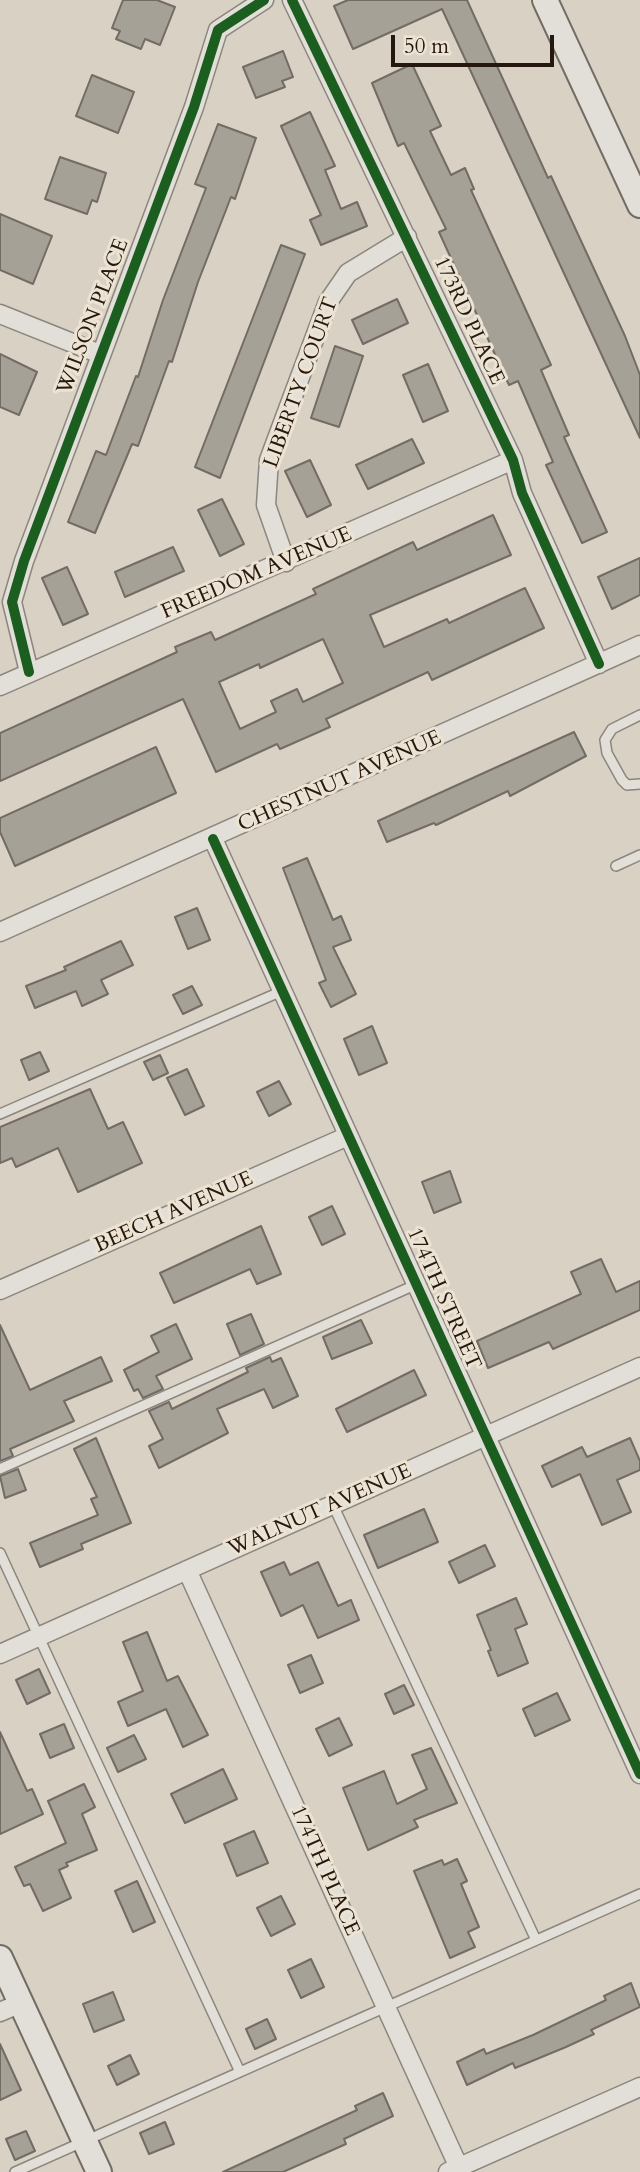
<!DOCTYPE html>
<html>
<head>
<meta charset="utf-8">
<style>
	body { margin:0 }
	#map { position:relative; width:640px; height:2172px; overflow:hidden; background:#d9d1c4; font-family:Cardo,serif }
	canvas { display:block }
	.scale { position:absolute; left:391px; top:35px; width:163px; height:32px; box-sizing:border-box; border:4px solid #251811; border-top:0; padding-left:9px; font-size:21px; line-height:24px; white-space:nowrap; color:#251811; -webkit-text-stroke:5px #ece3d3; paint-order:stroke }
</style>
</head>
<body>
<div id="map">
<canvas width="640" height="2172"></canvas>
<div class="scale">50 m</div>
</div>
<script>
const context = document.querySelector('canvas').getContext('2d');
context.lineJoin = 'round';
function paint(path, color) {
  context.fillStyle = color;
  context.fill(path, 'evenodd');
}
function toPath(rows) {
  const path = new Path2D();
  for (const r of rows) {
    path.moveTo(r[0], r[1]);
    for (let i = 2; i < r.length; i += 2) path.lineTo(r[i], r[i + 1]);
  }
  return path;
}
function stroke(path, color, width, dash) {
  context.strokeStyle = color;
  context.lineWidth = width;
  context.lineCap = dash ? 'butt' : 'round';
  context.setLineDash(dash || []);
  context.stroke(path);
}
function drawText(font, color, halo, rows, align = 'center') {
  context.font = font + ' Cardo,serif';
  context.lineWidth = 6;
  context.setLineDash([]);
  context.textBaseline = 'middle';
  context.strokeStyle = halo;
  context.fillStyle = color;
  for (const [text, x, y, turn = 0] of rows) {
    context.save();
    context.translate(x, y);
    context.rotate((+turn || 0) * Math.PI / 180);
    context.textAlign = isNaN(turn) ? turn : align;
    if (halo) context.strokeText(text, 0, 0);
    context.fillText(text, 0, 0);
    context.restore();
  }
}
const building = toPath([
	[123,0,157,0,175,7,160,45,145,39,141,49,116,39,120,31,112,28,123,0],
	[348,0,467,0,548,178,551,176,625,336,640,375,640,438,442,9,353,49,334,6,348,0],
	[283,51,293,77,282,81,285,87,256,98,243,67,283,51],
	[412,64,441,126,430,131,451,175,465,168,474,189,471,190,551,365,541,370,569,435,564,437,607,532,582,543,546,465,553,462,518,381,509,385,439,232,446,229,404,143,398,146,372,83,412,64],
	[92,75,134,92,118,133,76,116,92,75],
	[310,112,335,166,325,170,341,209,357,202,367,226,321,245,310,220,321,215,281,126,310,112],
	[218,124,256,138,235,199,231,197,198,282,172,362,169,361,138,446,132,444,95,533,68,522,96,451,106,455,136,376,138,377,163,300,206,188,195,184,218,124],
	[60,157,106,173,97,202,92,200,87,214,45,199,60,157],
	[0,214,52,236,33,284,0,270,0,214],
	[281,245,305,254,220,478,195,467,281,245],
	[397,299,408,323,363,344,352,320,397,299],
	[335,346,363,356,339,427,311,418,335,346],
	[0,354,37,372,19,415,0,407,0,354],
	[428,364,448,411,423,422,403,375,428,364],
	[412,439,424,463,368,489,356,465,412,439],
	[310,460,331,505,307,517,285,471,310,460],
	[222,499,244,544,220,556,198,510,222,499],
	[493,515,511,555,370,615,384,647,447,619,449,623,525,588,544,628,432,680,428,672,326,719,330,727,280,749,277,744,216,772,183,699,0,781,0,733,177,652,175,647,211,632,215,640,316,594,313,589,413,542,417,550,493,515],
	[323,639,343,683,303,702,297,689,271,701,276,712,240,729,219,682,259,664,260,668,323,639],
	[173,547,184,571,125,597,115,572,173,547],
	[640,558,640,595,612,609,598,577,640,558],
	[67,567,88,614,63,625,42,578,67,567],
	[574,732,586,756,510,796,508,791,436,825,434,823,387,842,378,821,574,732],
	[156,747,176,793,15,866,0,832,0,818,156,747],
	[307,858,333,920,341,916,351,940,333,947,356,994,331,1007,319,983,326,980,283,868,307,858],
	[197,908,210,940,188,949,175,917,197,908],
	[121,941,133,965,101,980,108,994,82,1006,76,991,35,1008,26,986,66,970,64,967,121,941],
	[192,986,202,1005,183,1014,173,995,192,986],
	[372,1026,387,1063,359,1075,344,1039,372,1026],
	[40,1052,49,1071,29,1080,21,1060,40,1052],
	[160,1055,168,1073,153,1080,144,1062,160,1055],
	[187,1069,204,1106,185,1115,167,1078,187,1069],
	[279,1081,291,1104,269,1116,257,1092,279,1081],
	[90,1089,108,1129,123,1122,142,1163,78,1192,58,1148,16,1167,12,1158,0,1163,0,1127,90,1089],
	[450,1171,461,1202,434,1213,422,1182,450,1171],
	[332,1206,345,1234,322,1245,309,1217,332,1206],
	[261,1226,281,1274,257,1284,250,1269,174,1303,160,1273,261,1226],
	[601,1259,616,1292,640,1281,640,1310,553,1349,549,1342,488,1368,477,1341,581,1294,571,1272,601,1259],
	[251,1314,264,1344,240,1355,227,1324,251,1314],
	[361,1320,372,1343,332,1359,323,1337,361,1320],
	[176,1324,192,1359,156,1376,163,1389,143,1398,138,1389,134,1391,124,1370,159,1352,151,1336,176,1324],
	[0,1325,30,1390,101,1357,112,1381,64,1401,74,1421,10,1449,13,1456,0,1461,0,1325],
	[270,1357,272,1362,281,1358,298,1396,273,1408,264,1389,217,1409,228,1433,159,1468,149,1446,163,1439,149,1411,169,1402,172,1409,248,1372,246,1368,270,1357],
	[414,1370,426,1395,347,1432,336,1409,414,1370],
	[96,1438,131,1523,81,1544,83,1549,40,1567,30,1543,98,1515,91,1499,97,1497,74,1449,96,1438],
	[630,1438,640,1461,640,1470,617,1480,631,1512,602,1525,580,1474,552,1487,542,1466,582,1447,587,1457,630,1438],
	[18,1469,26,1490,5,1498,0,1476,18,1469],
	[424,1509,438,1542,378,1568,364,1535,424,1509],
	[485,1545,495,1566,459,1583,449,1562,485,1545],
	[284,1562,290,1575,318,1562,338,1606,351,1600,359,1620,318,1638,303,1605,281,1616,261,1572,284,1562],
	[516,1598,527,1624,515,1629,528,1663,498,1676,488,1651,491,1650,477,1615,516,1598],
	[147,1632,167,1681,178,1676,208,1735,183,1747,166,1709,128,1726,118,1702,143,1691,123,1642,147,1632],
	[311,1655,323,1683,300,1693,288,1665,311,1655],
	[39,1669,50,1693,27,1704,16,1680,39,1669],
	[404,1685,414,1705,394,1714,385,1694,404,1685],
	[557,1693,570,1720,535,1736,523,1709,557,1693],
	[339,1718,352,1745,329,1756,316,1729,339,1718],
	[64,1724,74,1748,50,1758,40,1734,64,1724],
	[0,1732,27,1791,32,1789,43,1814,0,1834,0,1732],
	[134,1735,146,1759,118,1772,107,1748,134,1735],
	[431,1748,457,1803,414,1820,418,1827,368,1850,343,1788,384,1771,397,1804,427,1789,412,1755,431,1748],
	[223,1769,237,1799,185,1823,171,1794,223,1769],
	[84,1784,95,1807,82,1814,97,1850,66,1863,68,1866,59,1870,71,1898,43,1911,30,1884,24,1886,15,1867,66,1843,48,1801,84,1784],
	[254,1831,268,1863,237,1876,224,1844,254,1831],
	[457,1859,467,1881,461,1884,479,1927,468,1932,475,1947,450,1958,414,1871,442,1860,444,1865,457,1859],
	[137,1881,155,1922,133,1932,115,1891,137,1881],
	[281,1896,295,1924,271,1936,257,1908,281,1896],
	[311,1959,324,1987,301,1998,288,1970,311,1959],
	[631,1983,640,2007,591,2030,594,2034,566,2047,515,2068,513,2063,467,2085,457,2062,484,2049,486,2054,533,2035,606,2000,604,1996,631,1983],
	[113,1992,124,2020,94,2032,83,2004,113,1992],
	[267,2019,276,2039,255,2049,246,2029,267,2019],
	[0,2044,21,2090,0,2100,0,2044],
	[130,2055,139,2074,117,2085,108,2066,130,2055],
	[383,2093,393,2116,344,2139,346,2144,283,2172,223,2172,357,2110,355,2106,383,2093],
	[165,2122,174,2144,149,2154,140,2133,165,2122],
	[26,2131,35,2151,15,2160,6,2139,26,2131]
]);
const lane = toPath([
	[640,715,612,729,605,740,607,753,622,780,627,785,640,784],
	[616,866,640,855],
	[0,1114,282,991],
	[0,1469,415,1285],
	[333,1505,536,1940],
	[0,1553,240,2072],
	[15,2172,640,1894]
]);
const street = toPath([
	[292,0,513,460,522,493,599,664],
	[0,314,100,354],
	[286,562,266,505,269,460,328,302,348,273,407,237],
	[29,672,12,602,24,561,194,107,218,30,264,0],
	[0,686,513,460],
	[213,839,640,1774],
	[0,932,640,645],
	[0,1290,348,1136],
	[187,1570,461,2172],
	[0,1654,640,1367],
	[0,2012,21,2003],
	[448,2172,640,2087]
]);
const secondary = toPath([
	[545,0,640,205],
	[0,1958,99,2172]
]);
const cycleway = toPath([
	[292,0,513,460,522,493,599,664],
	[29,672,12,602,24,561,194,107,218,30,264,0],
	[213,839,640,1774]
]);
const streetNames = [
	["WILSON PLACE",94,317,-69],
	["173RD PLACE",468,321,65],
	["LIBERTY COURT",302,383,-70],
	["FREEDOM AVENUE",257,574,-23],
	["CHESTNUT AVENUE",340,782,-24],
	["BEECH AVENUE",174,1213,-24],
	["174TH STREET",443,1299,66],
	["WALNUT AVENUE",320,1511,-24],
	["174TH PLACE",324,1871,66]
];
paint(building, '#a6a197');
stroke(building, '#726c65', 2);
stroke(lane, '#8b867e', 12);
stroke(street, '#8b867e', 21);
stroke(secondary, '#726c65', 28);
stroke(lane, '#e2dfd8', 9);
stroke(street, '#e2dfd8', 18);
stroke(secondary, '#e2dfd8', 24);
stroke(cycleway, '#1b5e20', 10);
drawText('21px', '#251811', '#ece3d3', streetNames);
</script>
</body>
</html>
